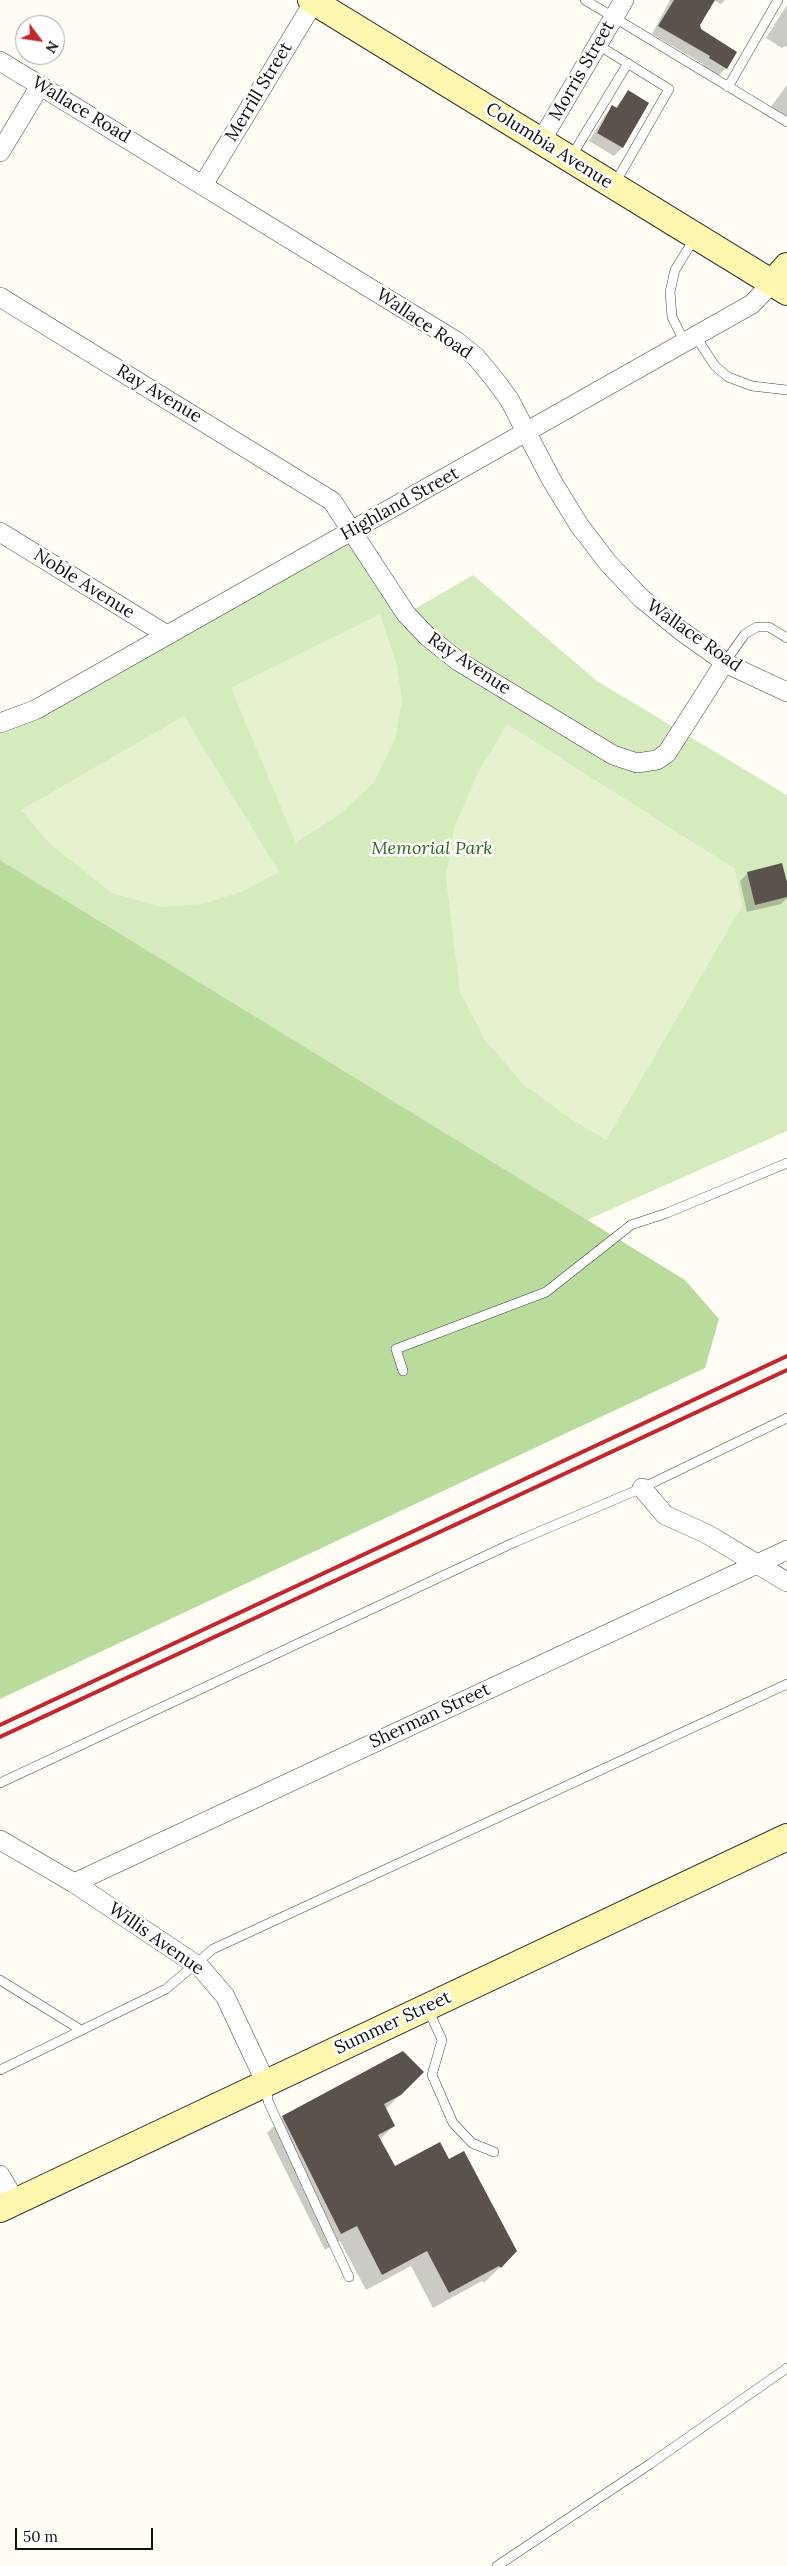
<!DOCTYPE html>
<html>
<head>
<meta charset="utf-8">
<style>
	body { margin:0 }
	#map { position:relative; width:787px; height:2566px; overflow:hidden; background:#fffdf5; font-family:Lora,serif }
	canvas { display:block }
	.north { position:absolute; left:15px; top:15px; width:50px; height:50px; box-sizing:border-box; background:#fff; border:1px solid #a0a0a0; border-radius:50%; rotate:121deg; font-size:14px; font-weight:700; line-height:20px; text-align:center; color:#111 }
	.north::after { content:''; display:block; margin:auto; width:18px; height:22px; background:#c4262e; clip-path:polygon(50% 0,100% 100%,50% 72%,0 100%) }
	.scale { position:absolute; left:15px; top:2528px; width:138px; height:22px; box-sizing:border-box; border:2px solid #111; border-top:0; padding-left:6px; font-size:15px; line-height:18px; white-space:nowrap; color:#111; -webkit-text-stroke:4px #fff; paint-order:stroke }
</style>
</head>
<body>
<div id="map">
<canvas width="787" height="2566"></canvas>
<div class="north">N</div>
<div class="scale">50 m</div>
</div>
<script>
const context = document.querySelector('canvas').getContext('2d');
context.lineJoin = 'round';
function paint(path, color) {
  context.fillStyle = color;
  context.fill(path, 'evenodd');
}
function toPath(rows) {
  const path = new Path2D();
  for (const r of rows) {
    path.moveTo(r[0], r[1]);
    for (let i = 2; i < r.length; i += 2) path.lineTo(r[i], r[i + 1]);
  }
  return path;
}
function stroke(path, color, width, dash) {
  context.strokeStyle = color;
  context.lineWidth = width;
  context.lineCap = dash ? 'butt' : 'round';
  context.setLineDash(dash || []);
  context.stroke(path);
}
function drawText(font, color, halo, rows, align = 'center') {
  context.font = font + ' Lora,serif';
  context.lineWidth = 5;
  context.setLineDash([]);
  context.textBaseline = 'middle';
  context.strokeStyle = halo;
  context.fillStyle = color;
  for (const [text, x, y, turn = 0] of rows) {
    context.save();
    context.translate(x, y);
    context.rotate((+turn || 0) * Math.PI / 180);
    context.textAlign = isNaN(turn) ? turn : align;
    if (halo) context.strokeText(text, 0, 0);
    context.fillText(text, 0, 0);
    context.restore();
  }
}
const green = toPath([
	[353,530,406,614,473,575,597,681,787,795,787,1131,587,1220,0,860,0,723]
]);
const forest = toPath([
	[0,860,685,1280,719,1319,705,1368,0,1699]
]);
const pitch = toPath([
	[380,614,397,665,402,701,395,739,374,782,339,815,296,843,231,688],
	[184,716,279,872,241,892,202,904,162,907,112,893,50,844,21,810],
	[507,724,735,869,742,906,606,1140,571,1119,524,1085,485,1040,460,992,446,878,454,828,478,773]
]);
const shadow = toPath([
	[670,0,725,0,721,4,713,0,699,25,726,68,718,76,702,66,703,64,652,34],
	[787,5,787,47,785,46,782,48,766,38],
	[787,85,787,125,767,112],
	[628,92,648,103,622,148,614,156,589,141,605,115,613,107,615,108],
	[748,873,787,887,787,898,781,904,747,912,740,881],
	[401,2094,385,2110,394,2126,379,2140,394,2168,449,2161,516,2251,484,2283,482,2281,433,2308,411,2266,366,2290,340,2241,325,2250,267,2133,283,2117]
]);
const building = toPath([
	[674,0,715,0,700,25,701,29,737,52,727,69,709,58,710,56,658,26],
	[628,90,649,103,623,148,597,133,612,105,617,108],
	[782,863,787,882,787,897,755,905,747,872],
	[403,2051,424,2072,401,2095,384,2104,395,2126,378,2135,395,2166,440,2142,449,2159,464,2151,517,2251,501,2268,499,2266,449,2293,427,2251,382,2275,357,2226,341,2234,282,2116]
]);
const lane = toPath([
	[585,0,787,122],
	[598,45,669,89,614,185],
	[728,87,778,0],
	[571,157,628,63],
	[696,337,715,366,728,377,752,386,787,390],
	[685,343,672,317,670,292,675,270,694,239],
	[725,662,745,634,757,627,769,627,787,638],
	[403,1371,396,1349,546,1292,631,1225,667,1213,787,1163],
	[0,1783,515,1542,642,1488,787,1418],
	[0,1980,81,2030],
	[428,2009,442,2040,432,2075,453,2123,472,2143,494,2152],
	[0,2070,166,1989,213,1949,787,1684],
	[266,2085,268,2101,349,2277],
	[497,2566,650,2464,787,2368]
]);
const street = toPath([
	[0,61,456,341,476,357,495,380,509,399,552,481,579,525,608,563,641,598,680,630,729,665,787,692],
	[541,141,624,0],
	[0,152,40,86],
	[203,185,315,0],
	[0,297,332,501,406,614,427,636,458,661,613,755,637,763,657,760,667,753,725,662],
	[0,532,167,635],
	[0,723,35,710,752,304,772,283],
	[642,1488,665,1515,707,1534,787,1582],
	[0,1840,74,1883,201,1968,225,1996,266,2083],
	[74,1883,787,1550],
	[0,2175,16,2202]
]);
const secondary = toPath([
	[311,0,787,292],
	[772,283,787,266],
	[0,2209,787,1837]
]);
const rail = toPath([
	[0,1725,787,1356],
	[0,1737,787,1370]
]);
const streetNames = [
	["Morris Street",582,71,-60],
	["Merrill Street",259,92,-59],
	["Wallace Road",81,110,31],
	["Columbia Avenue",549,146,32],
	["Wallace Road",424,324,34],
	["Ray Avenue",159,394,31],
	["Highland Street",400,504,-29],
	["Noble Avenue",84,584,32],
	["Wallace Road",694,636,35],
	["Ray Avenue",469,664,34],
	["Sherman Street",430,1716,-25],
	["Willis Avenue",156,1939,35],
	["Summer Street",393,2023,-25]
];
const parkNames = [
	["Memorial Park",432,849]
];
paint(green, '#d5ebbd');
paint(forest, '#b9dc9c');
paint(pitch, '#e6f2cf');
paint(shadow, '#0003');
paint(building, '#5a524d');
stroke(lane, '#444', 10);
stroke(street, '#444', 20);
stroke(secondary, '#333', 28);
stroke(lane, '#fff', 9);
stroke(street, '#fff', 19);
stroke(secondary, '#fff6b0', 26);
stroke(rail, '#c4262e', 4);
drawText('18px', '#111', '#fff', streetNames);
drawText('italic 18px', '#2f6b1f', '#fff', parkNames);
</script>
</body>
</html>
